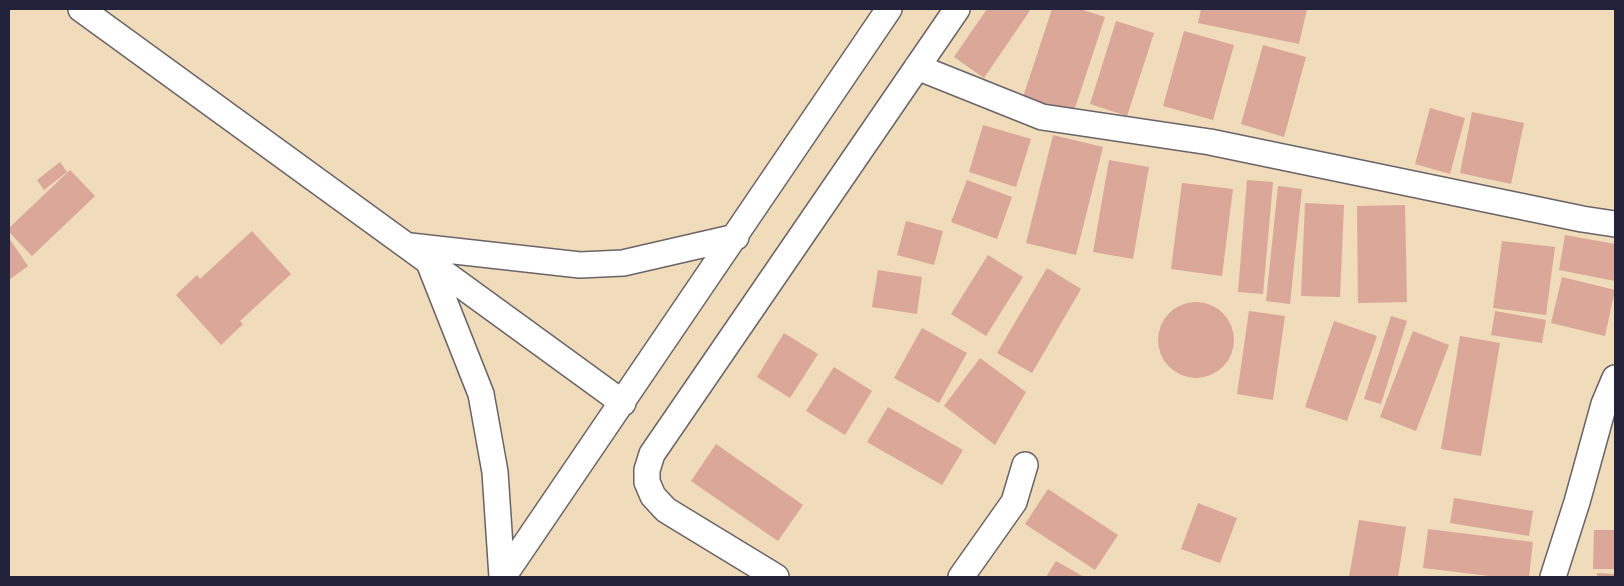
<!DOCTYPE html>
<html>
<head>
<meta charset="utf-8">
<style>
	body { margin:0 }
	#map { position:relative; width:1624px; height:586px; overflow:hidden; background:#f0dbba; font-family:Mynerve,sans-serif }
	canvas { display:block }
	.frame { position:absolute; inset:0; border:10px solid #22223b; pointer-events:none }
</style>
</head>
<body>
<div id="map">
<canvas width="1624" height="586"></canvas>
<div class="frame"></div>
</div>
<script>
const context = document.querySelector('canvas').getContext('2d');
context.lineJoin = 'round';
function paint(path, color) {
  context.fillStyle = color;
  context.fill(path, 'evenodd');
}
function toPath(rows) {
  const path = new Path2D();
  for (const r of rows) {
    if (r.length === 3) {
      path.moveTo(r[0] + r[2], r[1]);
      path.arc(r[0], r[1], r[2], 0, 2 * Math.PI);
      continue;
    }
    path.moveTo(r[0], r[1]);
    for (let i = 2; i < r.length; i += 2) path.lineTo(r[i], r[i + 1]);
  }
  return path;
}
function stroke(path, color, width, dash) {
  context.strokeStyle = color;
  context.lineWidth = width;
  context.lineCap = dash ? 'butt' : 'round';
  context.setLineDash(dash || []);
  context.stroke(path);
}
const building = toPath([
	[987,9,1031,9,984,78,954,57],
	[1052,9,1080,9,1105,17,1072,117,1022,100],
	[1201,9,1307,9,1299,44,1198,23],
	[1116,21,1154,33,1127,116,1090,104],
	[1184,31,1234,45,1213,120,1163,106],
	[1263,45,1306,57,1284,137,1241,124],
	[1430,108,1465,118,1450,174,1415,164],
	[1472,112,1524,123,1511,184,1460,173],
	[983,125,1031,139,1016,187,969,172],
	[1053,135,1103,147,1076,255,1026,243],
	[1109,160,1149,167,1133,259,1093,252],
	[60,162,67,172,44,190,37,180],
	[70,170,95,196,32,256,9,232,9,228],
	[967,180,1012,197,997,239,951,222],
	[1247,180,1273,182,1263,294,1238,292],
	[1182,183,1233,189,1222,276,1171,269],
	[1278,186,1302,189,1290,304,1266,301],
	[1305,203,1344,205,1340,297,1301,296],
	[1405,205,1407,302,1358,303,1357,206],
	[906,221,943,231,934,265,897,255],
	[252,231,291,274,240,321,243,324,221,345,176,295,197,275,200,279],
	[1565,235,1615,244,1615,281,1559,270],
	[9,238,28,266,9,280],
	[1502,241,1555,247,1546,315,1493,308],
	[988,255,1023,277,986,336,951,314],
	[1047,268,1081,289,1032,373,997,353],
	[878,270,922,277,917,314,872,307],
	[1562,277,1615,290,1605,336,1551,323],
	[1196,340,38],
	[1249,311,1285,316,1273,400,1237,394],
	[1495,311,1546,320,1542,343,1491,335],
	[1391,316,1407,321,1381,404,1364,399],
	[1334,321,1377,336,1347,421,1305,407],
	[922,328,967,353,939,403,894,378],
	[1413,331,1449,345,1416,431,1380,417],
	[784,333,818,354,790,398,757,377],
	[1460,336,1500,343,1481,456,1441,449],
	[980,358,1026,392,995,445,944,406],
	[834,367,872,391,845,435,806,411],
	[888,407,963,450,942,485,867,442],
	[716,444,803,505,778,541,691,481],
	[1048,489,1118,535,1095,570,1025,524],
	[1454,498,1533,511,1529,536,1450,523],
	[1198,503,1237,518,1220,563,1181,549],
	[1359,520,1406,527,1398,577,1349,577],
	[1428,529,1533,542,1529,577,1498,577,1423,568],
	[1594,530,1615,530,1615,569,1593,569],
	[1056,561,1084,577,1046,577],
	[1597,573,1615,574,1615,577,1597,577]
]);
const minor = toPath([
	[81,9,623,403],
	[917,67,1042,117,1210,142,1582,219,1615,224],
	[410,246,580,265,623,263,736,237],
	[428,260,481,394,495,472,502,577],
	[503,577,889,9],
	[776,577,666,510,653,496,647,482,647,470,652,454,957,9],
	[961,577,1014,502,1025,465],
	[1553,577,1577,502,1604,404,1615,378]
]);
paint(building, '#daa799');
stroke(minor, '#6a6367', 28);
stroke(minor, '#fff', 25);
</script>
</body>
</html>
